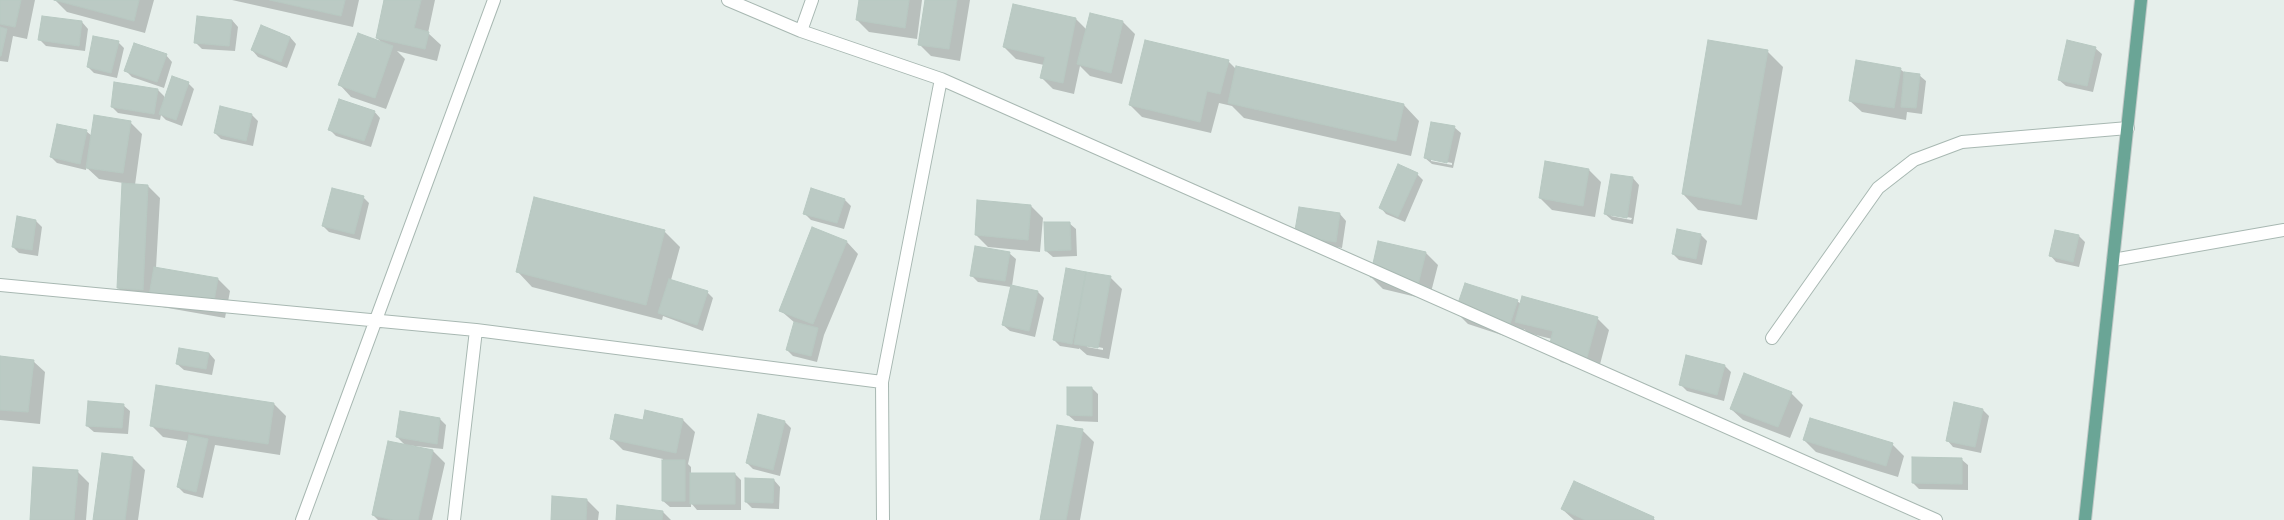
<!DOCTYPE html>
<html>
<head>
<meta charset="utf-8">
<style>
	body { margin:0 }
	canvas { display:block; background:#e6efeb }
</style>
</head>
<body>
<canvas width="2284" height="520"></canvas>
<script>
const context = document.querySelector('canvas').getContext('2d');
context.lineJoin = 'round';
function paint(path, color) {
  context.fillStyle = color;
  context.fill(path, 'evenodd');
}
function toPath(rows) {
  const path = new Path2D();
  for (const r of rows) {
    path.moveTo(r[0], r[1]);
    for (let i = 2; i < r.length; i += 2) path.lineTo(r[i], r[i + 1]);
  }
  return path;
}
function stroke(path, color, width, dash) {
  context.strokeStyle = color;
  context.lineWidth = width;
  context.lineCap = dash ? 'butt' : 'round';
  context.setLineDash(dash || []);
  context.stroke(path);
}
const shadow = toPath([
	[0,0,35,0,27,39,13,36,8,62,0,61],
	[55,0,154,0,145,33,67,12],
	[232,0,359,0,353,27],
	[385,0,435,0,428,33,441,45,437,61,397,51,405,59,386,109,351,97,340,85,383,44,377,38],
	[860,0,922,0,917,39,869,32,857,20],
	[926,0,970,0,960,61,931,56,919,44],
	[1014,5,1076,19,1087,30,1123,22,1135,34,1122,84,1090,76,1080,66,1074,94,1053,89,1041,77,1044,65,1016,59,1004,47],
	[43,17,82,22,88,29,85,51,46,46,39,39],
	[232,20,238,27,235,51,202,49,195,42],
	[261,26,290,37,296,44,287,68,258,57,252,50],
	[118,42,124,48,117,78,94,73,88,67],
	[2095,48,2102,54,2093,92,2066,86,2059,80],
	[1767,51,1783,67,1757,220,1698,210,1683,194],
	[166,55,172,62,164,88,132,77,125,70],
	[1228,61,1236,69,1404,105,1419,121,1411,156,1244,118,1232,106,1219,103,1211,133,1142,117,1130,105],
	[1900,69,1905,73,1919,75,1926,81,1922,114,1907,112,1906,120,1862,112,1850,101],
	[188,83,194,89,182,126,166,120,161,115,160,120,118,113,112,107,158,90,164,96,164,101],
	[374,111,380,118,371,147,336,136,330,130],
	[252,115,258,121,253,146,221,139,215,133],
	[130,122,142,134,135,185,148,186,160,198,156,268,218,279,230,291,225,318,162,307,156,301,130,300,118,288,123,183,99,179,86,167,86,170,57,163,51,157,86,131,92,136],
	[1454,127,1461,133,1453,168,1432,164,1425,158],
	[1431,159,1452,163,1452,165,1431,161],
	[1589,170,1601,182,1595,217,1552,210,1540,198],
	[1417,174,1423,180,1405,222,1386,214,1380,207],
	[1633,178,1639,185,1633,224,1612,220,1605,214],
	[1611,214,1632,218,1631,220,1611,216],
	[811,190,845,200,851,206,844,229,811,220,804,213],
	[363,197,369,203,360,240,329,232,323,226],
	[978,201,1031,206,1043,218,1040,252,988,247,976,235],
	[1299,208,1340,214,1346,221,1342,248,1302,242],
	[18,218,36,221,42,227,38,256,19,253,13,247],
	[1069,223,1076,229,1077,256,1053,257,1046,251],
	[664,231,680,247,671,280,707,292,713,298,703,331,663,316,662,320,532,287,517,271],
	[1700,234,1707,241,1702,265,1679,260,1673,254],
	[2079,236,2085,242,2079,267,2056,262,2050,255],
	[847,242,858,254,824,335,817,362,793,356,787,350,795,323,780,310],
	[1379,242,1426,253,1438,265,1429,300,1383,289,1371,277],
	[1009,253,1016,259,1012,286,1038,292,1044,298,1035,337,1010,331,1003,325,1011,287,978,282,971,275],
	[1085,273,1110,277,1122,289,1109,359,1087,355,1079,348,1079,349,1060,346,1054,340],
	[1087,345,1103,348,1103,350,1087,347],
	[1517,301,1521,304,1597,318,1609,330,1598,372,1561,362,1549,350,1552,339,1528,333,1524,329,1520,341,1468,324,1456,312],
	[209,353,215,360,212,375,184,370,177,364],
	[0,357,33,361,45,372,40,424,0,420],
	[1725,366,1731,372,1724,401,1687,391,1681,385],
	[1068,388,1092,388,1098,394,1098,422,1075,421,1068,415],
	[1791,393,1803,405,1790,438,1743,420,1731,409],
	[274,404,286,416,280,455,215,445,203,498,184,493,178,487,188,441,163,437,151,425],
	[123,405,130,411,128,434,94,432,87,426],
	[1983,410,1989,416,1981,453,1953,447,1947,440],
	[646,411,683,420,695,432,688,464,691,467,691,474,735,474,741,480,741,510,697,510,691,503,691,507,670,507,663,501,663,459,623,450,611,438,644,421],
	[759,415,785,422,791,428,780,476,753,469,747,463],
	[440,419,446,425,443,449,405,445,397,437],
	[1082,430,1094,442,1080,520,1041,520],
	[1804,440,1892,444,1904,456,1898,477,1816,452],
	[389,442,433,451,445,463,432,520,378,520,373,515],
	[133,458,145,470,138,520,94,520],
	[1913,458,1961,459,1968,465,1968,490,1919,489,1913,483],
	[77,471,89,483,86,520,31,520],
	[774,480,780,487,779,509,752,508,746,502],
	[587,500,599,512,598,520,552,520],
	[1562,509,1653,518,1655,520,1574,520],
	[663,512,671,520,617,520]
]);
const building = toPath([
	[0,0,21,0,15,27,0,24,0,0],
	[54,0,139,0,134,21,54,0],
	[270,0,345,0,341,16,270,0],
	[384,0,421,0,414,28,429,32,425,49,376,38,384,0],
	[859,0,909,0,905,28,856,20,859,0],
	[925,0,957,0,949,49,918,45,925,0],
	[1013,4,1076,18,1063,83,1040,78,1045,57,1003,47,1013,4],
	[1090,13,1123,21,1111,73,1077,64,1090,13],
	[42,16,82,21,79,46,38,40,42,16],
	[197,16,232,20,229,46,194,43,197,16],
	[261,25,290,37,281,62,251,50,261,25],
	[0,27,7,29,1,56,0,56,0,27],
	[358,33,393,46,375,98,338,85,358,33],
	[93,36,119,41,111,73,87,67,93,36],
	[1145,40,1229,60,1220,94,1207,91,1200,122,1129,105,1145,40],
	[1708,40,1768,50,1741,205,1682,194,1708,40],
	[2067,40,2096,47,2087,86,2058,80,2067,40],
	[134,43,167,54,157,82,124,71,134,43],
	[1856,60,1901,68,1894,108,1849,101,1856,60],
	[1236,66,1404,104,1396,141,1228,103,1236,66],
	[1904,72,1920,74,1916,108,1901,107,1904,72],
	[172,76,189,82,176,120,159,114,172,76],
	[114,82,158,89,154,114,111,107,114,82],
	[339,99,375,111,364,141,328,130,339,99],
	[220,106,252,114,246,141,214,133,220,106],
	[94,115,131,121,123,173,86,168,94,115],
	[1431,122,1455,126,1447,163,1424,158,1431,122],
	[57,124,87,130,80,164,50,157,57,124],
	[1545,161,1589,169,1583,206,1539,198,1545,161],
	[1398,164,1418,173,1398,217,1379,208,1398,164],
	[1611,174,1633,177,1627,218,1604,214,1611,174],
	[122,183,148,185,143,290,117,288,122,183],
	[332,188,364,196,354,234,322,226,332,188],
	[811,188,845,199,837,223,803,214,811,188],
	[534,197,665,230,646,305,516,272,534,197],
	[977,200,1031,205,1028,240,975,235,977,200],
	[1299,207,1340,213,1336,242,1294,236,1299,207],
	[17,216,36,220,32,250,12,247,17,216],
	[1044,222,1070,222,1071,250,1045,251,1044,222],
	[812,227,847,241,813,324,779,311,812,227],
	[1677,229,1701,234,1696,259,1672,254,1677,229],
	[2055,230,2079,235,2073,262,2049,256,2055,230],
	[1378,241,1426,252,1417,289,1370,277,1378,241],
	[975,246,1010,252,1005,281,970,276,975,246],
	[154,267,218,278,213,307,149,296,154,267],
	[1066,268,1086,272,1072,344,1053,340,1066,268],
	[1086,272,1111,276,1098,348,1074,344,1086,272],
	[669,279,708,291,697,325,658,313,669,279],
	[1465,283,1518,300,1508,330,1455,312,1465,283],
	[1011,285,1038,291,1029,331,1002,325,1011,285],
	[1522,296,1598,317,1586,361,1548,351,1553,331,1515,322,1522,296],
	[794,322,818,328,811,356,786,350,794,322],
	[179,348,209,353,206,369,176,364,179,348],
	[1686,355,1725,365,1717,395,1679,385,1686,355],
	[0,356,34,360,28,412,0,410,0,356],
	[1744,373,1792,392,1778,427,1730,409,1744,373],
	[156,385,274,403,268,444,150,426,156,385],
	[1067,387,1092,387,1092,416,1067,415,1067,387],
	[88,401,124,404,122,428,86,426,88,401],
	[1954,402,1983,409,1975,447,1946,441,1954,402],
	[645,410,683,419,676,453,610,439,615,414,643,420,645,410],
	[400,411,440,418,437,444,396,437,400,411],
	[758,414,785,421,773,470,746,463,758,414],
	[1810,418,1893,443,1886,466,1803,440,1810,418],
	[1057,425,1083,429,1066,520,1040,520,1057,425],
	[189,435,208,439,196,492,177,487,189,435],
	[388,441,433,450,418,520,393,520,372,515,388,441],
	[102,453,133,457,125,520,93,520,102,453],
	[1912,457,1962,458,1962,484,1912,483,1912,457],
	[662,460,685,460,685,501,662,501,662,460],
	[33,467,78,470,74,520,30,520,33,467],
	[690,473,735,473,735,504,690,504,690,473],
	[745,478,774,479,773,503,745,502,745,478],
	[1574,481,1654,517,1653,520,1585,520,1561,509,1574,481],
	[552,496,587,499,586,520,551,520,552,496],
	[617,505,663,511,662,520,616,520,617,505]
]);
const minor = toPath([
	[728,0,801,31,941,79,1936,520],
	[801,31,812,0],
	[2113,260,2284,230],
	[0,285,476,330,882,382],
	[1772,338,1878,188,1914,160,1962,142,2128,128],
	[302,520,494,0],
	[454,520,476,330],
	[883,520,882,382,941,79]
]);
const major = toPath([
	[2085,520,2141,0]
]);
paint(shadow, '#0003');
paint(building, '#bbcac4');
stroke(building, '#b8c9c2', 1);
stroke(minor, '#a8b8b2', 14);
stroke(major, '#c2cac8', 14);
stroke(minor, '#fff', 12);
stroke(major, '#6aa596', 12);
</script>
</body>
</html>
